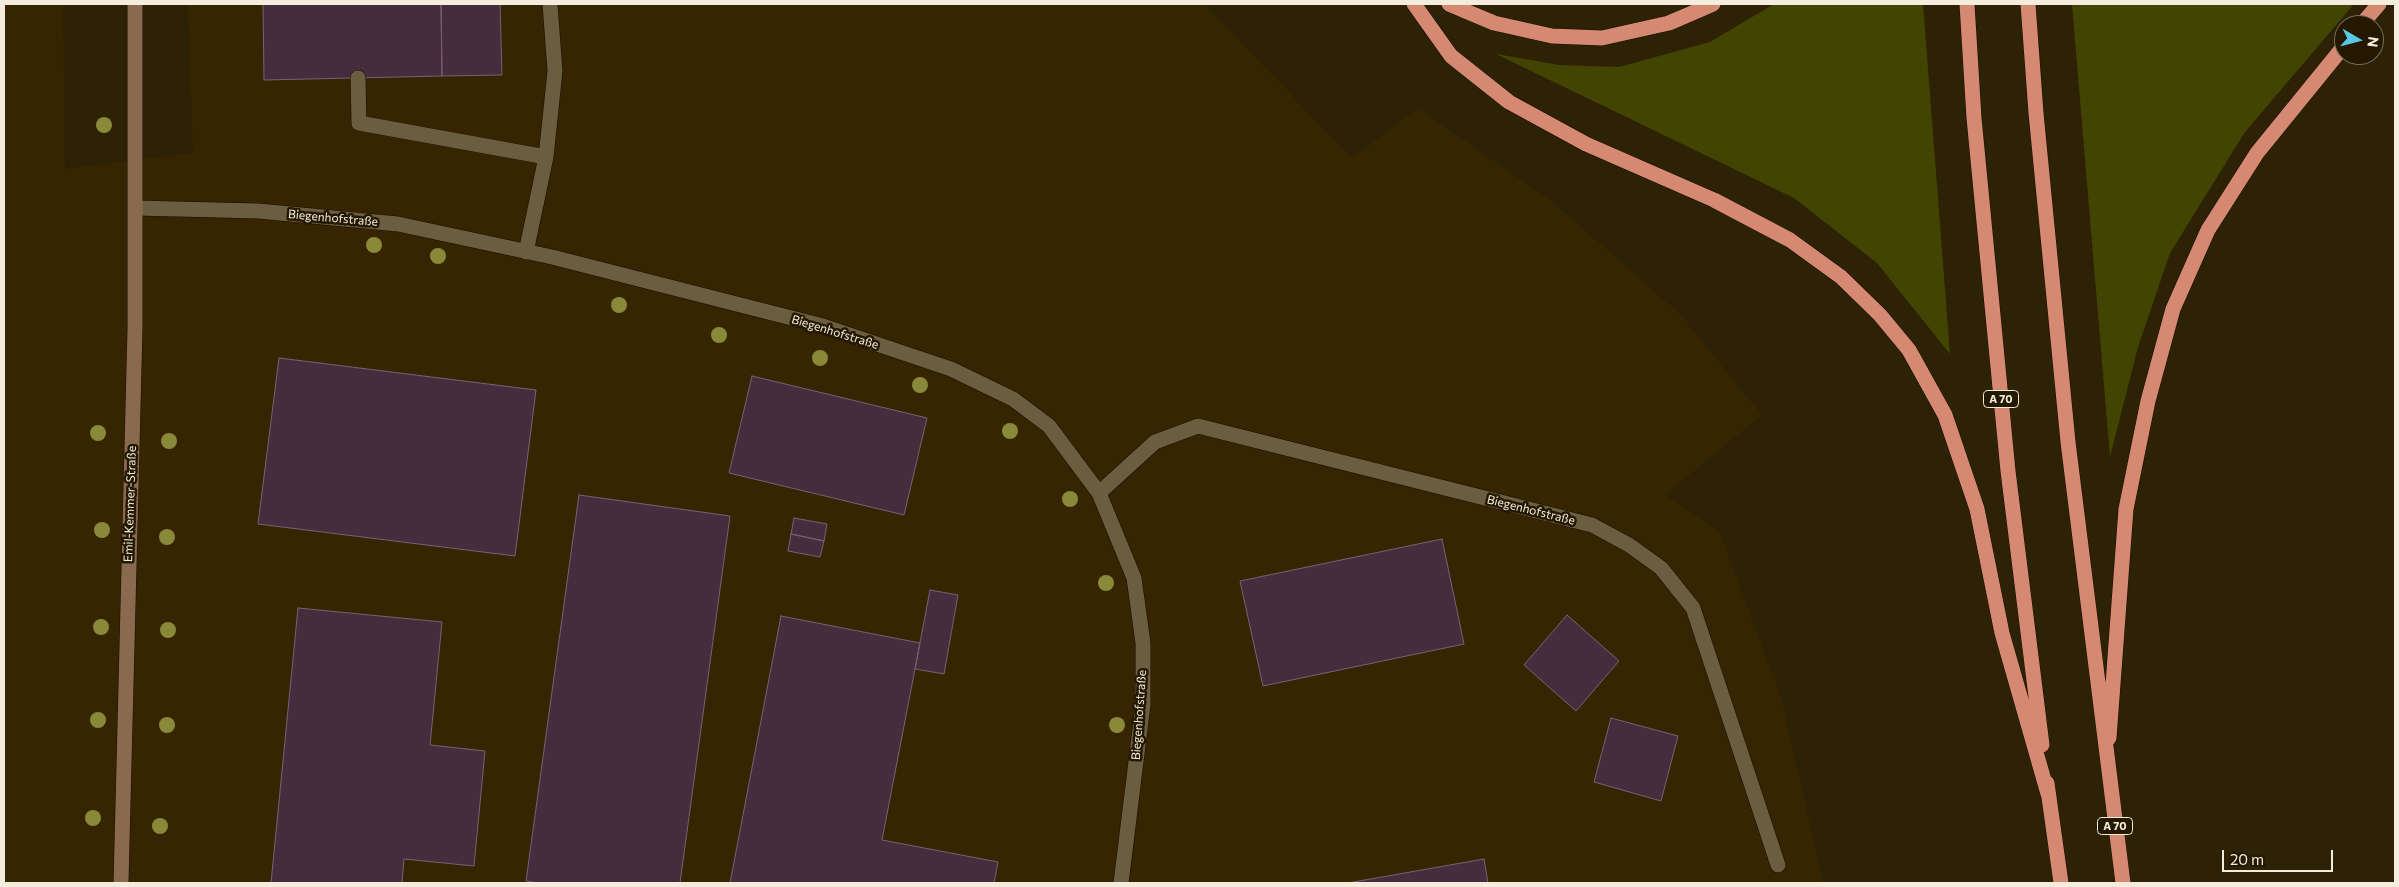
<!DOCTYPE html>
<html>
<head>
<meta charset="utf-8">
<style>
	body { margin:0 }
	#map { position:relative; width:2399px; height:887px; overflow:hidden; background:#2e2206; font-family:Commissioner,sans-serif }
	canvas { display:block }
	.frame { position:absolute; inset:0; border:5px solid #f4ecdc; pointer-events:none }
	.north { position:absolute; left:2334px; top:15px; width:50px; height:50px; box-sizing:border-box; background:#241800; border:1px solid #776d58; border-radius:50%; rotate:98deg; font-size:14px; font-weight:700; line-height:20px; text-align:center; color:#f4ecdc }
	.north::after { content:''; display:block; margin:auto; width:18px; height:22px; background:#59c8e4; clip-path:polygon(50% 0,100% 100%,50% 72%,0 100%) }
	.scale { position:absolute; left:2222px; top:850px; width:111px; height:22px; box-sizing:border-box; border:2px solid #f4ecdc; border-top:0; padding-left:6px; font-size:15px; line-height:18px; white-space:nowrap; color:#f4ecdc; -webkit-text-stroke:4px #241800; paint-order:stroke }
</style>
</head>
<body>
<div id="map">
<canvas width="2399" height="887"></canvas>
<div class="frame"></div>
<div class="north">N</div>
<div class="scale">20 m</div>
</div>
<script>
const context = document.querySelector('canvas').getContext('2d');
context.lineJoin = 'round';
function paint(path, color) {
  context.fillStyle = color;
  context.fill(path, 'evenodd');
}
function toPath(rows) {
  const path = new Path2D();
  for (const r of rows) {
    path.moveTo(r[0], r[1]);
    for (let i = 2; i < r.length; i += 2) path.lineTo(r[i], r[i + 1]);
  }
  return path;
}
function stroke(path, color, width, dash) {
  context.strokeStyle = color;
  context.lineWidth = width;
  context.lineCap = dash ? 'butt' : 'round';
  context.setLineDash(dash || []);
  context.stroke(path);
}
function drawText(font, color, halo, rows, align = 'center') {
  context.font = font + ' Commissioner,sans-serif';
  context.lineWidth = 5;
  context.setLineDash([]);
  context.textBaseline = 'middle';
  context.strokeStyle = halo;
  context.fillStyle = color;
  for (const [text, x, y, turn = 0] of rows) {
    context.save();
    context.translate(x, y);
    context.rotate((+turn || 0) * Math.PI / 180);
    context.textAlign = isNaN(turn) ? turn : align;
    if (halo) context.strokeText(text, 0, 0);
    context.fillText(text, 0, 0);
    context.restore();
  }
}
const built = toPath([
	[4,4,63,4,65,169,193,153,188,4,1204,4,1352,158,1418,108,1554,203,1680,314,1762,415,1665,495,1719,531,1781,697,1823,881,1815,883,4,883]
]);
const green = toPath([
	[1774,4,1923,4,1950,354,1877,263,1794,198,1496,54,1559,65,1619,67,1710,42],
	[2072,4,2354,4,2245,132,2170,253,2138,347,2110,457]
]);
const building = toPath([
	[263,4,441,4,442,76,264,80,263,4],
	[441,4,500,4,502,75,442,76,441,4],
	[279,358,536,390,515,556,258,524,279,358],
	[752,376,927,418,904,515,729,473,752,376],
	[579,495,730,516,680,883,539,883,526,881,579,495],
	[794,518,827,524,824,541,791,534,794,518],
	[791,534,824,541,820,557,788,551,791,534],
	[1442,539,1464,644,1263,686,1240,581,1442,539],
	[930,590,958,595,944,674,915,669,930,590],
	[298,608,442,622,430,745,485,751,474,866,404,859,402,883,271,883,298,608],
	[1567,615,1619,661,1576,711,1524,665,1567,615],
	[781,616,920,643,882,840,998,862,994,883,730,883,781,616],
	[1611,718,1678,736,1661,801,1594,782,1611,718],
	[1484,859,1488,883,1348,883,1484,859]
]);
const lane = toPath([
	[358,78,359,123,546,157],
	[526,252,546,157,555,71,550,4]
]);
const street = toPath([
	[136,208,258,211,398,224,552,257,823,326,951,369,1013,399,1049,426,1099,493,1134,578,1143,643,1143,705,1121,883],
	[1099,493,1155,442,1198,426,1592,525,1629,545,1661,568,1693,608,1778,865]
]);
const secondary = toPath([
	[121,883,135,328,135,4]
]);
const highway = toPath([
	[1414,4,1451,56,1509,102,1586,144,1714,200,1790,240,1841,277,1880,315,1909,350,1945,415,1977,509,2002,633,2048,794],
	[1449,4,1494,23,1552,36,1602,38,1669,23,1713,4],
	[1967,4,1974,118,2008,471,2042,745],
	[2028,4,2036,113,2068,442,2123,883],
	[2361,25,2379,4],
	[2109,738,2126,509,2148,401,2173,309,2208,230,2257,153,2344,46],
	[2047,783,2061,883]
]);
const trees = [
	[104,125],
	[374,245],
	[438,256],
	[619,305],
	[719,335],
	[820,358],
	[920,385],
	[1010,431],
	[98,433],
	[169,441],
	[1070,499],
	[102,530],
	[167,537],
	[1106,583],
	[101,627],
	[168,630],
	[98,720],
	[167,725],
	[1117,725],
	[93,818],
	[160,826]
];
const shields = [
	[2001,399,35],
	[2115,826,35]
];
const shieldNames = [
	["A 70",2001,399],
	["A 70",2115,826]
];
const streetNames = [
	["Biegenhofstraße",333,218,5],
	["Biegenhofstraße",835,332,17],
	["Emil-Kemmer-Straße",130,504,-88],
	["Biegenhofstraße",1531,510,14],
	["Biegenhofstraße",1139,715,-86]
];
paint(built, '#352601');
paint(green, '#424502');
paint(building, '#462d3e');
stroke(building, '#7c5f72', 1);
stroke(lane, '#160b00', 16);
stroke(street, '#160b00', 16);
stroke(secondary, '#160b00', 16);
stroke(highway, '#160b00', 16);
stroke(lane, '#6b5d40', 15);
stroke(street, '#6b5d40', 15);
stroke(secondary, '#8a6a4e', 15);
stroke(highway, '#d48970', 15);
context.fillStyle = '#898939';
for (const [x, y] of trees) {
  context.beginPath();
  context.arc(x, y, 8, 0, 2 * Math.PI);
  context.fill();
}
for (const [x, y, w] of shields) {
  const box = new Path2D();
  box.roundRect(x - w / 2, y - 8.5, w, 17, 4);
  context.fillStyle = '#241800';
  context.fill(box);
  stroke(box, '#f4ecdc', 1);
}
drawText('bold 11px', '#f4ecdc', null, shieldNames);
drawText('12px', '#f4ecdc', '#241800', streetNames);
</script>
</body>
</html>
